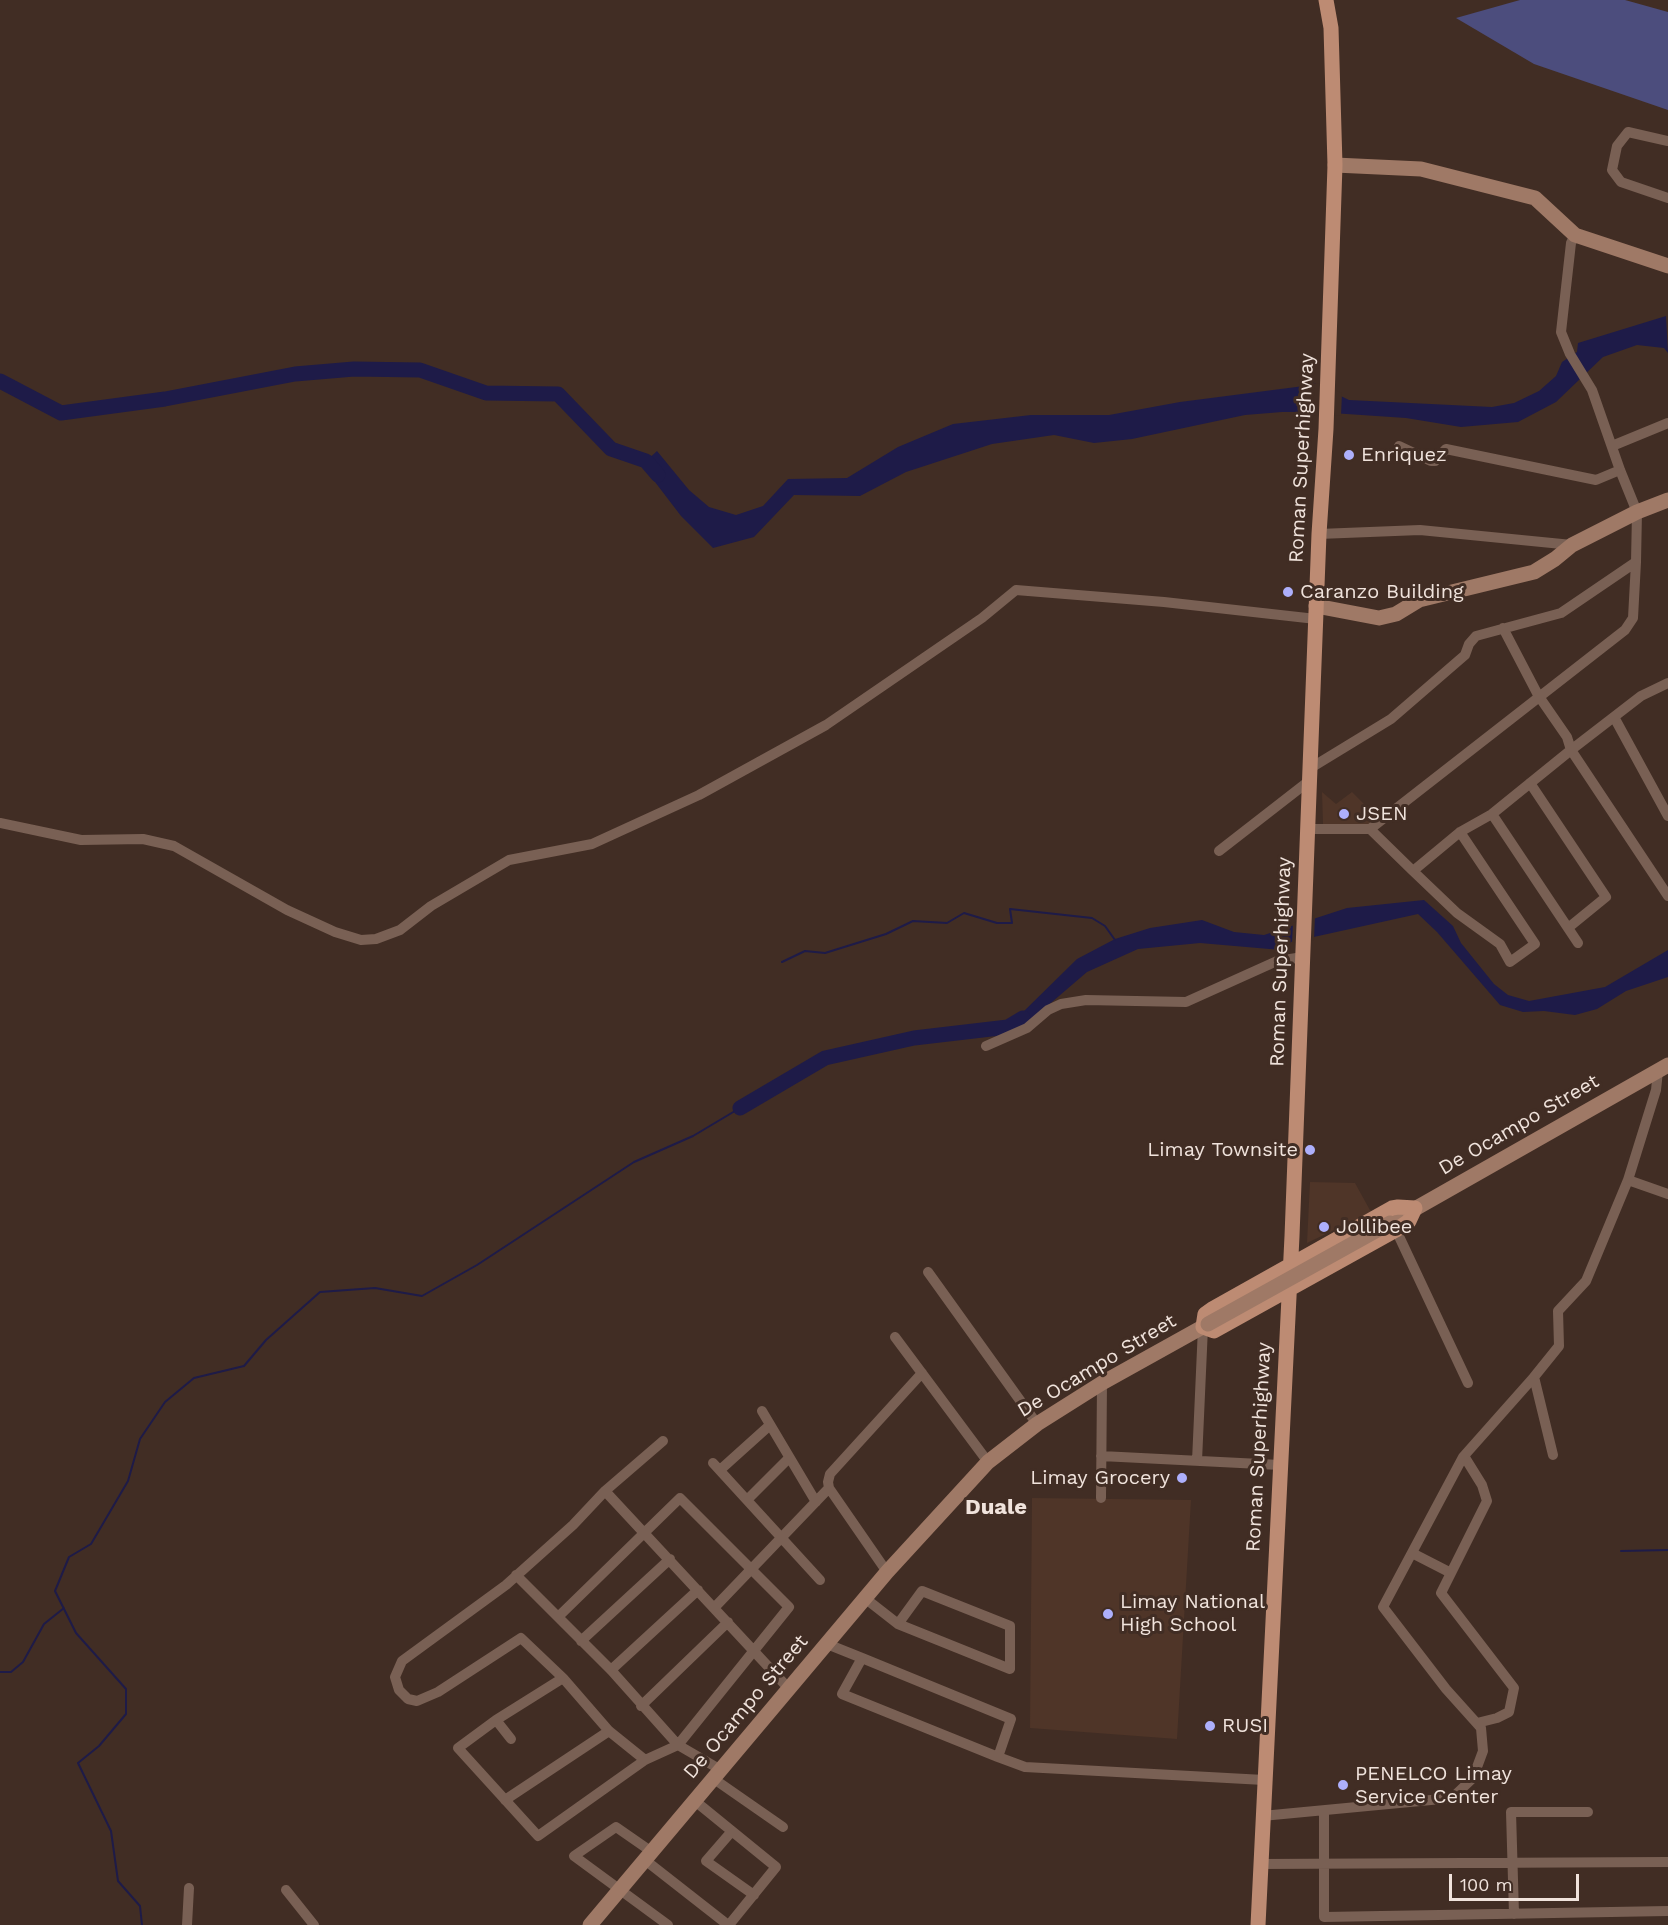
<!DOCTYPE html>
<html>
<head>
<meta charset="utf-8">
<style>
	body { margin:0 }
	#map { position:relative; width:1668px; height:1925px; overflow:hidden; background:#412d24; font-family:"Work Sans",sans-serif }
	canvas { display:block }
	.scale { position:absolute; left:1449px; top:1874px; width:130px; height:27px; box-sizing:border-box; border:3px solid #f0e3dc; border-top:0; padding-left:8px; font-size:18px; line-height:21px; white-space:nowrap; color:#f0e3dc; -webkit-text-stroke:4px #412d24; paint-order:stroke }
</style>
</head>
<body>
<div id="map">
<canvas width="1668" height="1925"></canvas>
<div class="scale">100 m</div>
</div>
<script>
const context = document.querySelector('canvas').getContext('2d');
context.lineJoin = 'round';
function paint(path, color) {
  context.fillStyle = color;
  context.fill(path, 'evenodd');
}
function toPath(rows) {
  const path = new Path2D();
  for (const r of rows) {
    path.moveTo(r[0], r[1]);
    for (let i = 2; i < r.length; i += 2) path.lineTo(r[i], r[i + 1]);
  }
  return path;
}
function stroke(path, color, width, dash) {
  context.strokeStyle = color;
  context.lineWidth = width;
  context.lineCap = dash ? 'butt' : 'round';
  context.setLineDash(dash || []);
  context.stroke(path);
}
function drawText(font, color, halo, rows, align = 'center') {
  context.font = font + ' "Work Sans",sans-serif';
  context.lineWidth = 6;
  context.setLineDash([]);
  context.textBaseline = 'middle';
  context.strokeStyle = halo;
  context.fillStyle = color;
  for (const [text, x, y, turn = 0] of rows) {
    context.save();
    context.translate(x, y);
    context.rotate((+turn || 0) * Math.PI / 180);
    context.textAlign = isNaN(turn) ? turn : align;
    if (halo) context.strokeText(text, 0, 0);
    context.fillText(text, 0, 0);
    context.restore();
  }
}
const built = toPath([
	[1322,792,1336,804,1352,792,1376,816,1369,825,1323,824],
	[1310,1182,1355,1183,1371,1212,1307,1243],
	[1032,1498,1191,1500,1177,1739,1030,1728]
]);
const green = toPath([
	[1520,0,1625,0,1668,12,1668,110,1534,64,1456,18]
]);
const water = toPath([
	[1666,316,1668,353,1664,348,1637,345,1603,357,1556,402,1518,422,1461,427,1406,418,1317,412,1282,412,1245,415,1132,439,1094,443,1054,435,992,444,906,472,860,496,794,495,754,537,713,548,681,516,642,465,657,451,689,490,709,507,736,515,763,506,788,479,847,478,898,447,953,424,1031,415,1109,415,1180,402,1304,386,1310,381,1349,400,1492,407,1514,403,1539,391,1556,376,1562,362,1577,352,1578,343],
	[1424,900,1453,926,1461,943,1494,984,1508,995,1529,1001,1605,987,1668,950,1668,977,1626,991,1597,1009,1575,1015,1544,1011,1523,1012,1500,1005,1437,932,1418,914,1291,942,1281,950,1200,943,1138,949,1087,972,1024,1026,1007,1034,1005,1022,1021,1014,1077,959,1115,939,1150,928,1202,920,1234,932,1264,935,1347,908]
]);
const pier = toPath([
	[1312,383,1321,384,1342,393,1341,416,1311,415],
	[1315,915,1314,940,1292,943,1293,923]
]);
const stream = toPath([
	[782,962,805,951,825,953,886,934,913,921,947,923,964,913,997,923,1012,923,1010,909,1092,918,1105,926,1115,940],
	[1621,1551,1668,1550],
	[0,1672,11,1672,23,1662,44,1624,64,1608],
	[142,1925,140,1906,118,1881,111,1831,78,1763,99,1746,126,1714,126,1689,76,1633,55,1591,69,1557,91,1544,128,1481,140,1439,165,1402,194,1378,244,1366,266,1340,320,1292,375,1288,422,1296,477,1265,634,1162,693,1136,740,1108]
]);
const river = toPath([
	[0,381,61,413,165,399,295,374,354,369,420,370,486,393,558,394,611,449,646,461,658,475],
	[740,1108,825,1058,914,1038,1008,1027,1023,1018]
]);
const street = toPath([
	[1668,141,1628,132,1617,146,1612,170,1621,182,1668,198],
	[1399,446,1431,461,1435,461,1446,449,1596,480,1620,470],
	[1612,446,1668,423],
	[1319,534,1420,530,1572,545],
	[1668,683,1641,696,1571,750,1668,896],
	[1614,717,1668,816],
	[1309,769,1391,719,1465,655,1469,644,1476,636,1561,613,1636,562,1637,512,1620,470,1592,390,1570,354,1561,332,1571,243,1575,235],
	[1530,783,1606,897,1568,928],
	[1492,814,1578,943],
	[0,823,81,840,143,839,174,846,287,910,335,932,361,940,376,939,400,930,431,906,509,860,592,844,699,795,826,725,982,618,1016,590,1164,602,1316,619],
	[1307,829,1370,829,1625,630,1633,618,1636,562],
	[1370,829,1413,871,1460,832,1492,814,1571,750,1567,737,1538,695,1503,628],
	[1219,851,1309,781],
	[1413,871,1457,913,1500,944,1510,962,1535,944,1460,832],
	[986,1046,1027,1028,1048,1010,1061,1004,1086,1000,1186,1002,1277,961,1303,957],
	[1628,1180,1668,1194],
	[1396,1230,1468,1383],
	[928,1272,1037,1424],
	[895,1337,988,1462],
	[762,1411,816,1502],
	[1553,1455,1534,1377,1559,1346,1558,1311,1586,1281,1628,1180,1656,1090,1658,1071],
	[1101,1456,1280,1465],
	[1464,1456,1482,1485,1487,1501,1441,1593,1514,1688,1509,1712,1497,1718,1477,1723],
	[1197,1461,1203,1327],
	[713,1463,820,1580],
	[720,1470,770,1425],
	[605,1491,790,1690],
	[1101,1498,1102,1383],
	[747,1500,789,1458],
	[1412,1553,1451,1573],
	[887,1572,829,1488,828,1482,830,1474,922,1373],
	[516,1575,611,1670,678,1745,721,1770],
	[866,1599,898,1624,1010,1669,1010,1626,922,1591,898,1624],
	[714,1608,829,1488],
	[558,1617,680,1498,789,1607,678,1745,645,1760,538,1836,458,1748,496,1720,563,1678],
	[581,1641,670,1559],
	[827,1644,862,1658,1011,1719,998,1757,842,1694,862,1658],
	[611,1670,698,1590],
	[641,1706,728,1622],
	[496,1720,511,1739],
	[998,1757,1025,1767,1264,1780],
	[645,1760,609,1731,563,1678,521,1638,438,1692,417,1701,408,1699,399,1690,395,1677,402,1661,506,1585,573,1525,605,1491,663,1441],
	[714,1779,783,1827],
	[505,1800,609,1731],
	[695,1801,776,1867,729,1925],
	[1324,1811,1324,1917,1668,1911],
	[1262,1816,1452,1798,1473,1778,1483,1751,1481,1728,1446,1689,1383,1607,1463,1457,1534,1377],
	[732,1831,706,1861,754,1895],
	[652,1852,616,1827,574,1856,668,1925],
	[645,1860,728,1925],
	[1260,1864,1668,1862],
	[286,1890,314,1925],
	[1514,1914,1511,1812,1588,1812],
	[187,1925,189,1888]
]);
const secondary = toPath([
	[1335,165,1421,169,1535,198,1575,235,1668,266],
	[1316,606,1379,618,1396,614,1419,600,1534,572,1555,559,1572,545,1637,512,1668,500],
	[1390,1223,1668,1065],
	[590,1925,887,1572,988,1462,1037,1424,1102,1383,1208,1324]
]);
const primary = toPath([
	[1398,1207,1415,1208,1409,1221,1396,1230,1214,1331,1203,1327,1205,1314,1212,1309,1392,1208,1398,1207],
	[1258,1925,1292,1236,1319,534,1326,429,1335,165,1331,28,1326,0]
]);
const secondaryBridge = toPath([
	[1208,1324,1390,1223]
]);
const markers = [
	[1349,455,6,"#adaffb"],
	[1288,592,6,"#adaffb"],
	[1344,814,6,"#adaffb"],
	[1310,1150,6,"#adaffb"],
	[1324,1227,6,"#adaffb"],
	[1182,1478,6,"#adaffb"],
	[1108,1614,6,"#adaffb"],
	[1210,1726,6,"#adaffb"],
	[1343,1785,6,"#adaffb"]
];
const poiNames = [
	["Enriquez",1361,455],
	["Caranzo Building",1300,592],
	["JSEN",1356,814],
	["Limay Townsite",1298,1150,"right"],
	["Jollibee",1336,1227],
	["Limay Grocery",1170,1478,"right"],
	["Limay National",1120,1602],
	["High School",1120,1625],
	["RUSI",1222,1726],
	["PENELCO Limay",1355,1774],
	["Service Center",1355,1797]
];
const streetNames = [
	["Roman Superhighway",1302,458,-87],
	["Roman Superhighway",1281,962,-88],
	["De Ocampo Street",1519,1125,-30],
	["De Ocampo Street",1097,1366,-31],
	["Roman Superhighway",1259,1447,-87],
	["De Ocampo Street",746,1707,-50]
];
const quarterNames = [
	["Duale",996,1508]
];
paint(built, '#4f3528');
paint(green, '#4c4d7d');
paint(water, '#1e1b48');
paint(pier, '#412d24');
stroke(stream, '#1e1b48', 2);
stroke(river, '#1e1b48', 15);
stroke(street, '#796054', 10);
stroke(secondary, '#9f7966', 15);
stroke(primary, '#bd8b73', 15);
stroke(secondaryBridge, '#9f7966', 15);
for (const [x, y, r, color] of markers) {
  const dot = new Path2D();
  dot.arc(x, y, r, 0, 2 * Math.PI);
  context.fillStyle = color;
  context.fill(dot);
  stroke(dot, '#412d24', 2);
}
drawText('20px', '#f0e3dc', '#412d24', poiNames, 'left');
drawText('20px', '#f0e3dc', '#412d24', streetNames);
drawText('bold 22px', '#f0e3dc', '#412d24', quarterNames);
</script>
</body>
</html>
